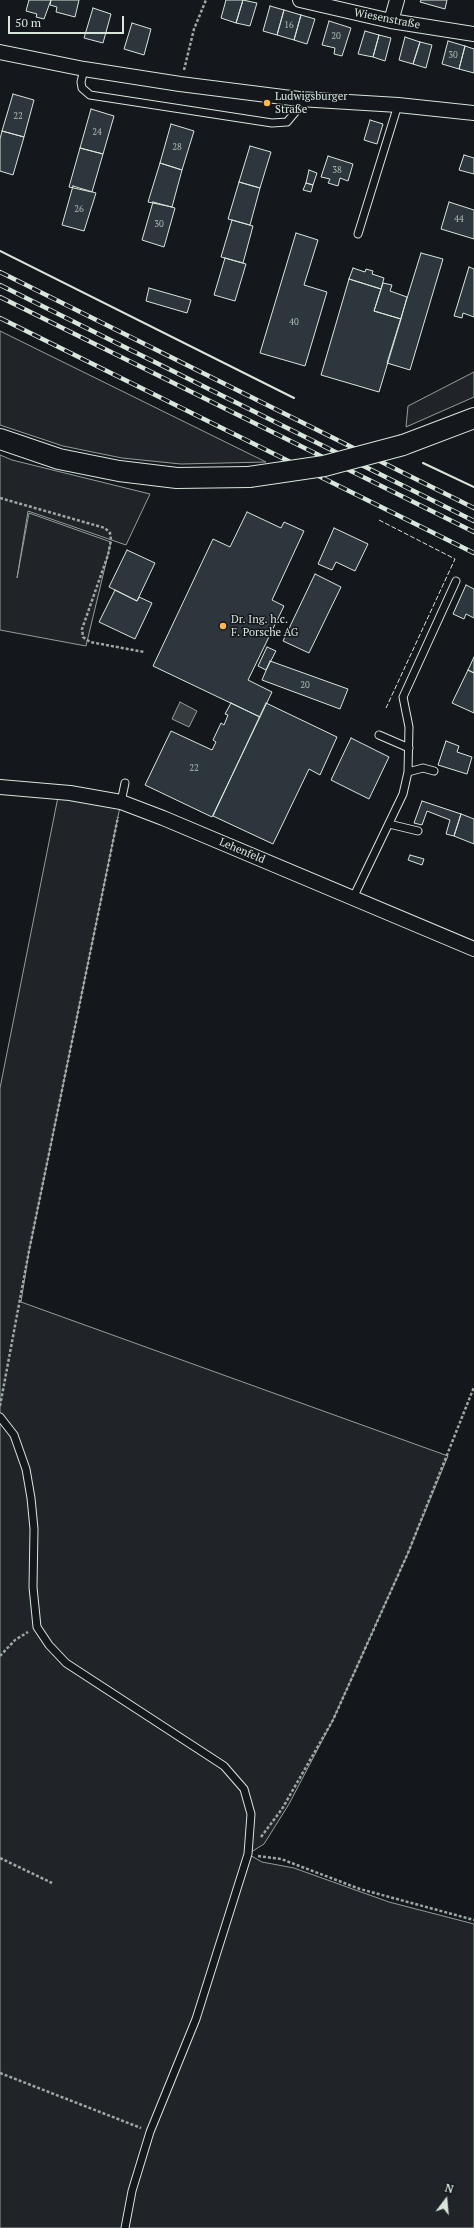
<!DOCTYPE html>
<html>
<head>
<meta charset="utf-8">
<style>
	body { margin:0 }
	#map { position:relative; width:474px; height:2228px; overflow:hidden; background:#14181c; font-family:"PT Serif",serif }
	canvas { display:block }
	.north { position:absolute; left:426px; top:2180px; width:40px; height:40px; -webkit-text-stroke:3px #14181c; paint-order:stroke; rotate:16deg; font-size:11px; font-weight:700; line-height:16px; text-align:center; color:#d8e6dc }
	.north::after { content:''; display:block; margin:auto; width:14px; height:18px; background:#d8e6dc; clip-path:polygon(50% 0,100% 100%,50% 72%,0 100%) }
	.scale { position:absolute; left:8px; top:16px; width:116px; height:18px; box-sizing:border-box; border:2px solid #d8e6dc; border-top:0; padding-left:5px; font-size:12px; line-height:14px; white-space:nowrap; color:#d8e6dc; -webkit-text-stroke:3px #14181c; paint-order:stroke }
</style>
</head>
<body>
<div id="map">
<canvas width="474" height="2228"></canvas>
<div class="north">N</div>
<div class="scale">50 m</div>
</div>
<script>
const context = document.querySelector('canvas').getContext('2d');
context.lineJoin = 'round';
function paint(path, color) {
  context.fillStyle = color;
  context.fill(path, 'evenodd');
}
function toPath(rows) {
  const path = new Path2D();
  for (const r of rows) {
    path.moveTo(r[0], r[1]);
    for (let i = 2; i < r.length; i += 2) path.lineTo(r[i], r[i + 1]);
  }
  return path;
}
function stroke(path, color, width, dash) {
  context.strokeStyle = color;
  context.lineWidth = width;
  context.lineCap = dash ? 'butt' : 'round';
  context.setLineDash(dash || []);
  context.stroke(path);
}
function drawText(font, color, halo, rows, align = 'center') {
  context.font = font + ' "PT Serif",serif';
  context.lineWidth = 3;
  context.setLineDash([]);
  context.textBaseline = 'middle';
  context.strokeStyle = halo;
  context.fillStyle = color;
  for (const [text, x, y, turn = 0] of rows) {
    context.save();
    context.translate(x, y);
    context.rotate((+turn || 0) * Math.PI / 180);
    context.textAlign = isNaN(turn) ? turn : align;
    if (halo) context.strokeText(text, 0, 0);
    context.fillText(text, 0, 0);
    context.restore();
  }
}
const green = toPath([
	[0,331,266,462,181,464,122,458,63,446,0,425,0,331],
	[474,372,474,397,406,427,408,406,474,372],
	[0,455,12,460,150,494,126,545,28,511,17,578,29,513,111,542,86,646,0,630,0,455],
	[59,792,121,802,29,1251,21,1302,448,1456,408,1553,333,1720,289,1804,264,1844,248,1854,262,1862,294,1868,389,1902,474,1924,474,2228,0,2228,0,1088,59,792]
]);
const water = toPath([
	[180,702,197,711,189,727,172,719,180,702]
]);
const building = toPath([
	[29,0,51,0,44,19,36,17,37,14,26,11,29,0],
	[51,0,79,0,75,17,56,12,57,7,50,5,51,0],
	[226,0,243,0,236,23,221,18,226,0],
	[243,0,257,3,250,26,236,23,243,0],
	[421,0,447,0,445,9,420,2,421,0],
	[270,6,284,10,277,35,263,31,270,6],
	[93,8,111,14,103,43,84,38,93,8],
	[284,10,301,15,294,40,277,35,284,10],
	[301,15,315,19,307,44,294,40,301,15],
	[329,21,351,28,342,56,334,54,335,48,322,45,329,21],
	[132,23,151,29,144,55,124,49,132,23],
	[365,31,379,35,373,57,358,54,365,31],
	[379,35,391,38,385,61,373,57,379,35],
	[405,37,420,42,413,64,399,60,405,37],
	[448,41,465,46,459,69,442,64,448,41],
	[420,42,432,45,426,68,413,64,420,42],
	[465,46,474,49,474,73,459,69,465,46],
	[13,94,34,100,24,137,2,131,13,94],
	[91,109,114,116,103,154,80,148,91,109],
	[370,120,383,124,377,144,364,140,370,120],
	[171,124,194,131,182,170,160,163,171,124],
	[2,131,24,137,13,175,0,171,0,139,2,131],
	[250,146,271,152,260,188,239,182,250,146],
	[80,148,103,154,92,192,69,187,80,148],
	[464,155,474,158,474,174,459,170,464,155],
	[328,156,353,164,348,181,340,178,338,186,328,183,330,179,321,177,328,156],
	[160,163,182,170,172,207,148,202,160,163],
	[309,170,317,173,313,185,306,183,309,170],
	[239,182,260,188,250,225,228,219,239,182],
	[306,183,313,185,311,192,303,190,306,183],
	[73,186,96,193,84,231,62,225,73,186],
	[153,202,175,208,164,247,142,240,153,202],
	[449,202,474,210,474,239,441,229,449,202],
	[232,220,253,226,243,263,221,257,232,220],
	[296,233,318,240,304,285,327,292,305,366,260,353,296,233],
	[421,253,443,259,410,370,387,363,421,253],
	[225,258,246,264,235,301,214,295,225,258],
	[469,267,474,269,474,317,463,313,462,318,454,316,469,267],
	[353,268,365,272,366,269,373,271,372,274,384,278,381,289,349,279,353,268],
	[349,279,381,289,374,311,401,319,379,392,321,375,349,279],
	[383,283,392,285,390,291,407,297,401,319,374,311,383,283],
	[149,288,191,300,187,313,146,301,149,288],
	[247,512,281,528,284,522,304,531,272,600,284,606,248,680,272,692,260,717,153,666,213,539,230,547,247,512],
	[334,528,368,544,355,571,336,562,332,570,318,564,334,528],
	[127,550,155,563,137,601,109,587,127,550],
	[315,574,341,587,309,653,283,641,315,574],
	[466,585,474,589,474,618,466,614,464,619,453,614,466,585],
	[115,590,137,601,139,597,152,603,135,639,99,622,115,590],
	[267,647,276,651,266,670,258,666,267,647],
	[474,657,474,673,468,670,474,657],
	[270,661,348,689,340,709,262,680,270,661],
	[468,670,474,673,474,713,452,703,468,670],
	[231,703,260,717,212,817,145,785,171,731,212,750,216,742,213,740,221,723,224,725,228,715,225,714,231,703],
	[266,703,337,737,320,775,309,769,273,844,213,816,266,703],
	[351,738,389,757,369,799,331,780,351,738],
	[446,741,459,746,457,752,472,757,467,774,438,765,446,741],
	[422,801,461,814,454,836,446,834,450,820,427,811,422,825,414,823,422,801],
	[461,814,474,819,474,844,454,836,461,814],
	[410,855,424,859,422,865,408,860,410,855]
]);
const path = toPath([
	[184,70,194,29,206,0],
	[0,498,105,528,110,533,111,540,108,555,82,629,83,637,90,642,144,652],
	[0,1406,29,1251,118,817],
	[0,1656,15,1640,28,1632],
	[261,1837,282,1809,333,1720,408,1553,474,1387],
	[258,1856,281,1859,360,1889,474,1920],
	[0,1858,52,1883],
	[0,2073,141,2128]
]);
const lane = toPath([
	[84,69,81,82,82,88,90,95,272,123,287,122,297,110,299,99],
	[358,234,398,105],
	[379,735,409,748],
	[408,772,409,727,403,697,456,581],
	[121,802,125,783],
	[389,824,418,831],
	[353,898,403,794,408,772,423,768,434,771],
	[0,1417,14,1435,26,1469,31,1498,34,1529,33,1587,37,1627,49,1645,66,1663,224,1766,244,1789,251,1814,248,1854,196,2019,150,2132,132,2191,125,2228]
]);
const street = toPath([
	[300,0,391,21,474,34],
	[391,21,397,0],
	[0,52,84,69,180,84,299,99,398,105,474,113],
	[0,787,70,793,121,802,163,818,474,949]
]);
const secondary = toPath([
	[0,439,59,459,119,471,177,478,249,477],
	[403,445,474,418]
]);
const rail = toPath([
	[0,272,474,508],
	[0,285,474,521],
	[0,297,474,532],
	[0,318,474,553]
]);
const secondaryBridge = toPath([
	[249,477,324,466,403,445]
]);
const fence = toPath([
	[379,520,455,559,386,708]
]);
const wall = toPath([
	[0,251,294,398],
	[423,463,474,487]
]);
const markers = [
	[267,103,4,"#ffb74d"],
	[223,626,4,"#ffb74d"]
];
const numberNames = [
	["16",289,25],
	["20",336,36],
	["30",453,55],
	["22",18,116],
	["24",97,132],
	["28",177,147],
	["38",337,170],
	["26",79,209],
	["44",459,219],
	["30",159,224],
	["40",294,322],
	["20",305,685],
	["22",194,768]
];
const streetNames = [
	["Wiesenstraße",387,19,11],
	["Lehenfeld",242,851,23]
];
const poiNames = [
	["Ludwigsburger",275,97],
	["Straße",275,110],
	["Dr. Ing. h.c.",231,620],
	["F. Porsche AG",231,633]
];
paint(green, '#202428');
stroke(green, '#939e99', 1);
paint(water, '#363b3e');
stroke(water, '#939e99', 1);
paint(building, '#2c363c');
stroke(building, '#d8e6dc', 1);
stroke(lane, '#d8e6dc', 9);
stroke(street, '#d8e6dc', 16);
stroke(secondary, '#d8e6dc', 22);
stroke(path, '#9da8a2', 2.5, [3, 2]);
stroke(lane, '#14181c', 7);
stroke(street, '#14181c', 14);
stroke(secondary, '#14181c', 20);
stroke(rail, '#d8e6dc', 4.5);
stroke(rail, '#14181c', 3, [9]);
stroke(secondaryBridge, '#d8e6dc', 22, []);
stroke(secondaryBridge, '#14181c', 20);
stroke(fence, '#d8e6dc', 1, [5, 2]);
stroke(wall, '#d8e6dc', 2);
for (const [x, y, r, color] of markers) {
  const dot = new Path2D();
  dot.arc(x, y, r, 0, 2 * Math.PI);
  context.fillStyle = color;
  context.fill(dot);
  stroke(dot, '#14181c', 1.5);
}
drawText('9px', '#adbab4', null, numberNames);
drawText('11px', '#d8e6dc', '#14181c', streetNames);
drawText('11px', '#d8e6dc', '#14181c', poiNames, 'left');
</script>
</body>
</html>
